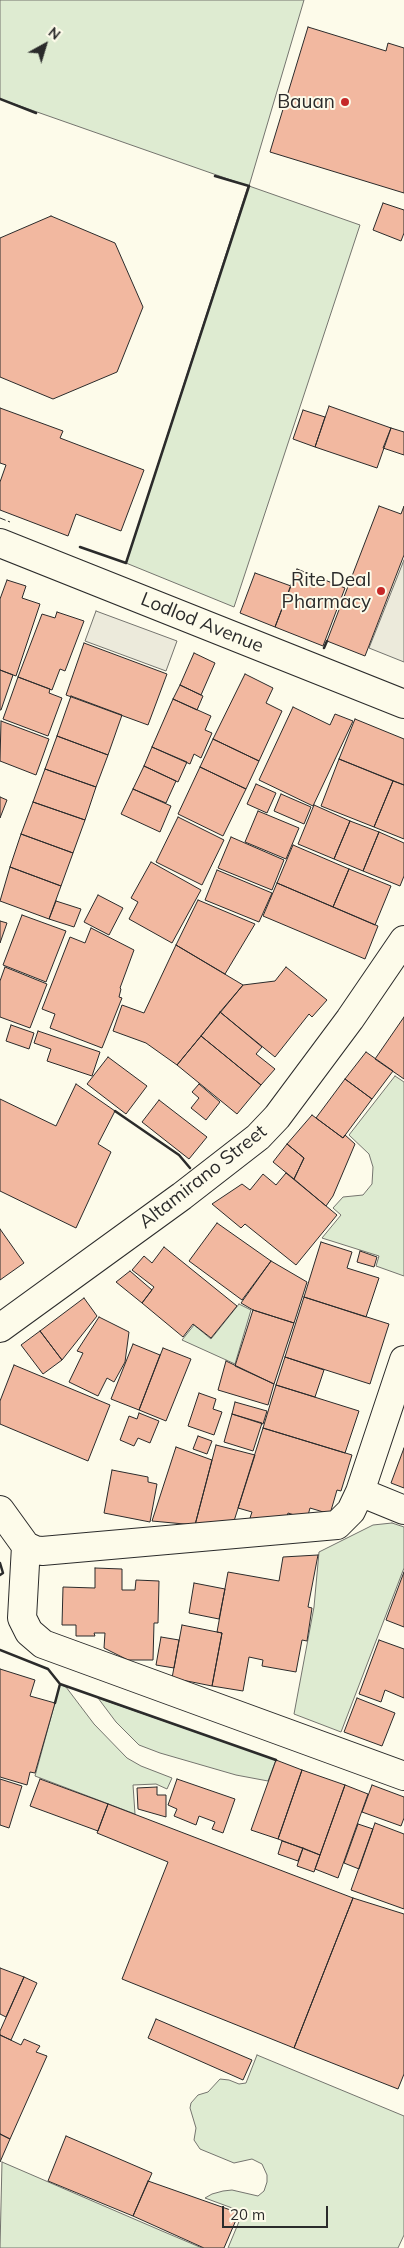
<!DOCTYPE html>
<html>
<head>
<meta charset="utf-8">
<style>
	body { margin:0 }
	#map { position:relative; width:404px; height:2248px; overflow:hidden; background:#fdfbea; font-family:Mulish,sans-serif }
	canvas { display:block }
	.north { position:absolute; left:20px; top:20px; width:50px; height:50px; -webkit-text-stroke:4px #fdfbea; paint-order:stroke; rotate:39deg; font-size:14px; font-weight:700; line-height:20px; text-align:center; color:#2b2b2b }
	.north::after { content:''; display:block; margin:auto; width:18px; height:22px; background:#2b2b2b; clip-path:polygon(50% 0,100% 100%,50% 72%,0 100%) }
	.scale { position:absolute; left:222px; top:2206px; width:106px; height:22px; box-sizing:border-box; border:2px solid #2b2b2b; border-top:0; padding-left:6px; font-size:15px; line-height:18px; white-space:nowrap; color:#2b2b2b; -webkit-text-stroke:4px #fdfbea; paint-order:stroke }
</style>
</head>
<body>
<div id="map">
<canvas width="404" height="2248"></canvas>
<div class="north">N</div>
<div class="scale">20 m</div>
</div>
<script>
const context = document.querySelector('canvas').getContext('2d');
context.lineJoin = 'round';
function paint(path, color) {
  context.fillStyle = color;
  context.fill(path, 'evenodd');
}
function toPath(rows) {
  const path = new Path2D();
  for (const r of rows) {
    path.moveTo(r[0], r[1]);
    for (let i = 2; i < r.length; i += 2) path.lineTo(r[i], r[i + 1]);
  }
  return path;
}
function stroke(path, color, width, dash) {
  context.strokeStyle = color;
  context.lineWidth = width;
  context.lineCap = dash ? 'butt' : 'round';
  context.setLineDash(dash || []);
  context.stroke(path);
}
function drawText(font, color, halo, rows, align = 'center') {
  context.font = font + ' Mulish,sans-serif';
  context.lineWidth = 4;
  context.setLineDash([]);
  context.textBaseline = 'middle';
  context.strokeStyle = halo;
  context.fillStyle = color;
  for (const [text, x, y, turn = 0] of rows) {
    context.save();
    context.translate(x, y);
    context.rotate((+turn || 0) * Math.PI / 180);
    context.textAlign = isNaN(turn) ? turn : align;
    if (halo) context.strokeText(text, 0, 0);
    context.fillText(text, 0, 0);
    context.restore();
  }
}
const green = toPath([
	[0,0,304,0,249,186,360,225,234,607,126,563,248,186,0,99,0,0],
	[395,1076,404,1082,404,1276,376,1266,379,1256,322,1238,341,1215,333,1208,343,1197,363,1195,372,1184,373,1167,369,1154,349,1135,395,1076],
	[239,1304,251,1310,235,1364,182,1340,194,1325,211,1339,239,1304],
	[392,1523,404,1527,404,1568,341,1732,294,1714,314,1607,319,1552,373,1525,392,1523],
	[60,1684,66,1687,94,1724,127,1758,141,1766,172,1778,167,1789,156,1784,133,1785,135,1814,35,1776,60,1684],
	[98,1698,276,1760,268,1781,236,1775,160,1753,139,1745,116,1722,98,1698],
	[257,2055,404,2116,404,2235,398,2248,228,2248,243,2212,205,2198,212,2194,223,2191,232,2190,258,2196,264,2191,267,2182,267,2175,262,2164,252,2159,234,2163,200,2149,194,2140,196,2128,190,2108,191,2103,198,2095,208,2092,220,2079,229,2080,239,2084,246,2083,257,2055],
	[2,2162,162,2231,202,2248,0,2248,2,2162]
]);
const parking = toPath([
	[404,560,404,662,369,648,404,560],
	[96,611,177,641,166,671,85,641,96,611]
]);
const building = toPath([
	[308,27,386,51,388,43,404,48,404,193,270,152,308,27],
	[383,203,404,210,404,233,401,241,373,230,383,203],
	[51,216,115,243,143,307,117,372,53,399,0,377,0,238,51,216],
	[329,406,391,428,377,468,315,447,329,406],
	[0,408,63,431,60,438,144,470,121,531,76,514,68,536,0,510,0,482,6,465,0,463,0,408],
	[303,410,325,417,315,447,293,439,303,410],
	[391,428,404,432,404,455,383,448,391,428],
	[379,506,401,514,404,506,404,555,365,656,327,641,379,506],
	[297,569,345,588,323,646,275,627,297,569],
	[255,573,291,586,275,627,240,613,255,573],
	[7,580,26,586,22,598,40,604,16,676,0,670,0,599,7,580],
	[57,612,84,621,65,671,60,669,52,690,18,677,42,614,55,618,57,612],
	[84,643,167,674,148,725,66,695,84,643],
	[194,653,215,663,201,695,180,685,194,653],
	[0,670,13,675,1,710,0,710,0,670],
	[245,674,273,688,266,703,282,711,259,761,213,739,245,674],
	[18,677,50,689,49,693,62,698,48,736,3,719,18,677],
	[180,685,203,696,197,710,173,699,180,685],
	[71,696,122,715,108,755,57,736,71,696],
	[173,699,211,716,205,730,212,733,201,758,194,754,190,764,152,747,173,699],
	[293,707,330,725,335,714,353,721,313,806,259,780,293,707],
	[355,719,404,739,404,785,339,759,355,719],
	[1,721,49,739,36,775,0,761,1,721],
	[57,736,108,755,96,787,45,769,57,736],
	[213,739,259,761,246,789,200,767,213,739],
	[152,747,187,762,178,782,144,766,152,747],
	[339,759,393,781,374,827,321,806,339,759],
	[144,766,176,781,166,803,133,789,144,766],
	[200,767,246,789,223,836,178,814,200,767],
	[45,769,96,787,85,820,33,802,45,769],
	[393,781,404,785,404,839,374,827,393,781],
	[256,784,276,793,267,813,247,804,256,784],
	[133,789,171,806,160,832,121,814,133,789],
	[281,794,311,807,304,824,274,811,281,794],
	[0,797,7,800,0,818,0,797],
	[33,802,85,820,73,853,21,834,33,802],
	[314,805,350,821,334,859,298,844,314,805],
	[258,811,299,828,286,859,245,842,258,811],
	[178,817,224,840,202,885,156,862,178,817],
	[350,821,379,832,363,871,334,859,350,821],
	[379,832,404,843,404,876,400,886,363,871,379,832],
	[21,834,73,853,61,886,10,867,21,834],
	[231,837,284,860,272,890,218,868,231,837],
	[293,845,349,869,333,907,277,883,293,845],
	[151,862,201,890,172,943,129,919,138,902,131,898,151,862],
	[10,867,61,886,49,919,0,901,10,867],
	[349,869,391,886,375,925,333,907,349,869],
	[217,870,272,893,259,922,205,900,217,870],
	[277,883,378,926,365,959,263,916,277,883],
	[98,895,123,908,109,935,84,922,98,895],
	[198,900,255,924,225,974,176,945,198,900],
	[56,901,81,909,74,927,49,919,56,901],
	[22,915,66,931,46,982,3,965,22,915],
	[0,921,7,923,0,943,0,921],
	[91,928,134,950,120,988,121,989,119,997,122,998,102,1048,50,1028,55,1014,42,1009,70,937,85,943,91,928],
	[176,945,243,985,177,1065,146,1043,113,1031,122,1005,144,1013,176,945],
	[5,967,47,984,30,1028,0,1017,0,981,5,967],
	[286,967,327,1000,312,1017,309,1014,275,1057,220,1012,243,985,275,981,286,967],
	[220,1012,262,1047,256,1054,275,1069,261,1085,201,1036,220,1012],
	[404,1017,404,1079,375,1059,404,1017],
	[11,1025,34,1033,29,1049,6,1041,11,1025],
	[38,1031,100,1052,92,1076,47,1061,51,1049,34,1043,38,1031],
	[201,1036,261,1085,237,1114,177,1065,201,1036],
	[366,1052,393,1071,372,1099,345,1079,366,1052],
	[108,1057,147,1086,126,1114,87,1084,108,1057],
	[345,1079,372,1099,343,1138,316,1118,345,1079],
	[76,1084,115,1111,98,1144,111,1152,76,1228,0,1191,0,1099,56,1126,76,1084],
	[199,1084,220,1102,206,1120,191,1108,199,1098,192,1092,199,1084],
	[159,1100,207,1137,189,1159,142,1122,159,1100],
	[312,1115,343,1138,345,1135,355,1144,333,1196,326,1206,294,1179,304,1158,287,1144,312,1115],
	[287,1144,304,1158,294,1179,273,1162,287,1144],
	[286,1173,337,1215,296,1265,245,1224,241,1228,212,1204,242,1184,250,1190,263,1174,276,1185,286,1173],
	[217,1223,271,1261,242,1300,189,1261,217,1223],
	[0,1229,24,1263,0,1280,0,1229],
	[321,1242,352,1252,347,1268,379,1278,366,1317,304,1297,321,1242],
	[164,1247,237,1306,211,1338,193,1324,183,1337,142,1303,154,1287,132,1270,144,1256,152,1263,164,1247],
	[360,1251,377,1257,374,1267,357,1262,360,1251],
	[271,1261,307,1282,294,1323,253,1310,241,1303,271,1261],
	[130,1271,152,1290,142,1303,116,1282,130,1271],
	[304,1297,389,1324,370,1384,285,1357,304,1297],
	[84,1298,97,1316,62,1360,40,1331,84,1298],
	[253,1310,294,1323,274,1384,235,1366,253,1310],
	[99,1317,129,1332,125,1362,114,1382,107,1378,98,1396,69,1382,83,1353,77,1351,99,1317],
	[40,1331,62,1360,43,1374,21,1345,40,1331],
	[133,1344,160,1355,139,1410,111,1399,133,1344],
	[163,1348,191,1359,166,1421,139,1410,163,1348],
	[285,1357,324,1370,315,1397,276,1385,285,1357],
	[226,1361,274,1384,268,1405,218,1390,226,1361],
	[14,1365,110,1405,88,1461,0,1424,0,1401,14,1365],
	[276,1385,359,1411,345,1453,263,1428,276,1385],
	[199,1393,216,1399,213,1409,222,1412,214,1435,188,1426,199,1393],
	[235,1402,267,1411,263,1424,232,1414,235,1402],
	[139,1413,159,1421,150,1443,138,1438,134,1446,120,1440,129,1416,137,1419,139,1413],
	[232,1414,262,1423,253,1451,224,1442,232,1414],
	[263,1428,352,1455,341,1491,337,1490,330,1514,310,1508,307,1519,288,1513,285,1522,269,1524,250,1518,252,1512,238,1508,263,1428],
	[198,1436,212,1441,207,1454,193,1449,198,1436],
	[216,1445,255,1455,234,1521,195,1525,216,1445],
	[176,1447,212,1460,195,1525,152,1521,176,1447],
	[404,1448,404,1488,391,1483,404,1448],
	[112,1470,148,1477,148,1482,157,1484,150,1522,104,1513,112,1470],
	[318,1555,308,1607,312,1608,307,1641,302,1640,296,1672,262,1666,263,1660,249,1657,243,1691,212,1686,222,1633,217,1632,228,1572,279,1581,283,1557,318,1555],
	[95,1568,122,1569,122,1590,135,1590,136,1580,159,1581,158,1623,154,1623,153,1660,128,1660,104,1648,105,1633,94,1633,95,1636,76,1636,76,1625,62,1625,63,1587,95,1588,95,1568],
	[404,1572,404,1627,386,1620,404,1572],
	[194,1583,225,1589,219,1619,189,1613,194,1583],
	[182,1625,222,1633,212,1686,172,1678,182,1625],
	[161,1637,179,1640,174,1668,156,1665,161,1637],
	[379,1640,404,1649,404,1698,385,1690,381,1702,359,1694,379,1640],
	[0,1669,35,1680,30,1696,55,1703,35,1773,30,1772,27,1785,0,1777,0,1669],
	[357,1698,395,1713,382,1746,344,1732,357,1698],
	[276,1760,302,1770,278,1839,251,1830,276,1760],
	[302,1770,345,1785,320,1855,278,1839,302,1770],
	[0,1779,22,1786,9,1828,0,1825,0,1779],
	[40,1779,108,1804,98,1831,30,1806,40,1779],
	[177,1779,235,1799,223,1833,212,1829,215,1822,199,1816,196,1825,174,1816,177,1809,168,1805,177,1779],
	[345,1785,368,1794,338,1878,315,1869,345,1785],
	[372,1785,404,1797,404,1818,401,1826,362,1812,372,1785],
	[157,1787,157,1795,166,1795,166,1817,138,1809,137,1788,157,1787],
	[108,1804,353,1898,294,2048,122,1979,168,1862,97,1833,108,1804],
	[375,1823,404,1834,404,1909,351,1890,375,1823],
	[358,1824,373,1829,359,1869,344,1863,358,1824],
	[282,1841,303,1848,298,1861,278,1854,282,1841],
	[303,1848,320,1855,314,1872,297,1866,303,1848],
	[353,1898,404,1914,404,2074,398,2089,294,2048,353,1898],
	[0,1968,24,1977,6,2017,0,2014,0,1968],
	[24,1977,37,1983,11,2040,0,2035,0,2031,24,1977],
	[156,2019,252,2060,243,2080,148,2038,156,2019],
	[0,2035,21,2045,24,2039,40,2046,36,2052,47,2056,10,2139,0,2134,0,2035],
	[0,2134,10,2139,0,2162,0,2134],
	[66,2136,152,2173,133,2216,48,2181,66,2136],
	[148,2181,239,2213,224,2248,204,2248,133,2216,148,2181]
]);
const minor = toPath([
	[360,1492,404,1510],
	[0,1510,26,1546,35,1550,42,1551,337,1525,351,1511,360,1492,404,1360],
	[26,1546,22,1618,29,1632,43,1644,404,1776]
]);
const major = toPath([
	[0,543,404,704],
	[0,1328,182,1196,258,1137,277,1117,350,1019,404,940]
]);
const fence = toPath([
	[0,518,10,522]
]);
const wall = toPath([
	[0,99,36,113],
	[80,547,126,563,249,186,215,176],
	[324,648,327,641],
	[115,1111,179,1155,190,1168],
	[0,1575,3,1573,0,1563],
	[0,1650,48,1669,60,1684],
	[55,1703,60,1684,276,1760]
]);
const markers = [
	[345,102,5,"#c62828"],
	[381,591,5,"#c62828"]
];
const poiNames = [
	["Bauan",335,102],
	["Rite Deal",371,580],
	["Pharmacy",371,602]
];
const streetNames = [
	["Lodlod Avenue",202,623,22],
	["Altamirano Street",203,1177,-38]
];
paint(green, '#deebd1');
stroke(green, '#74746e', 1);
paint(parking, '#eceadb');
stroke(parking, '#74746e', 1);
paint(building, '#f2b8a0');
stroke(building, '#2b2b2b', 1);
stroke(minor, '#2b2b2b', 30);
stroke(major, '#2b2b2b', 30);
stroke(minor, '#fdfbea', 28);
stroke(major, '#fdfbea', 28);
stroke(fence, '#2b2b2b', 1, [6, 2.5]);
stroke(wall, '#2b2b2b', 2.5);
for (const [x, y, r, color] of markers) {
  const dot = new Path2D();
  dot.arc(x, y, r, 0, 2 * Math.PI);
  context.fillStyle = color;
  context.fill(dot);
  stroke(dot, '#fdfbea', 2);
}
drawText('19px', '#2b2b2b', '#fdfbea', poiNames, 'right');
drawText('19px', '#2b2b2b', '#fdfbea', streetNames);
</script>
</body>
</html>
